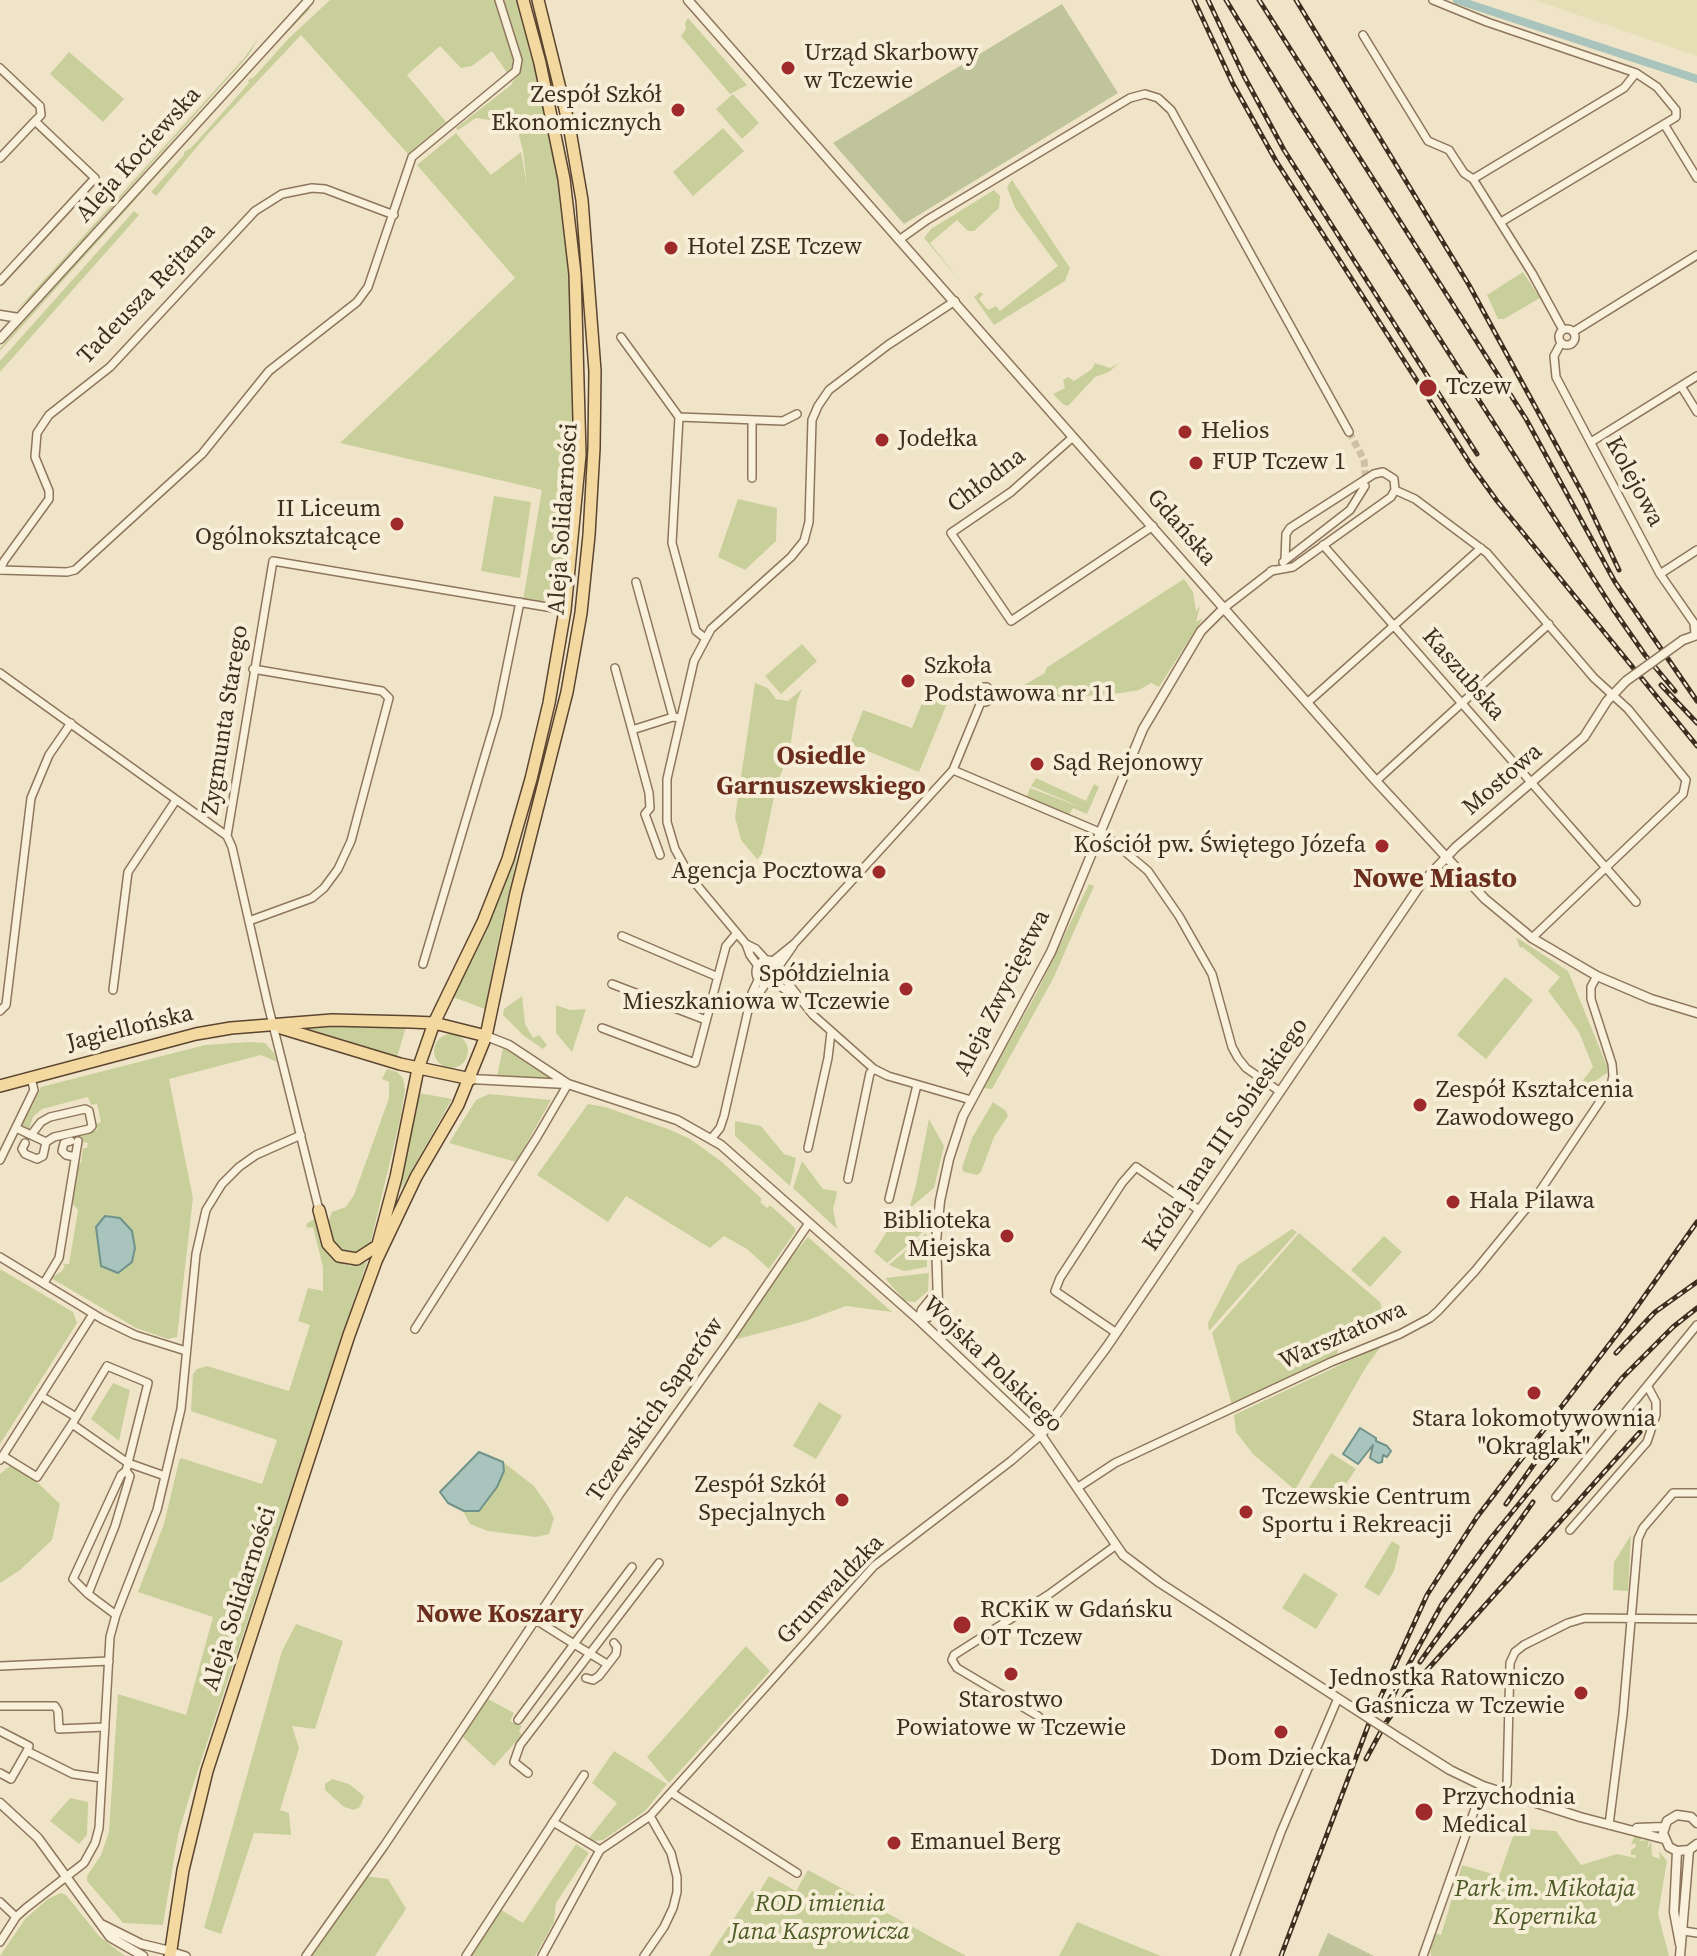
<!DOCTYPE html>
<html>
<head>
<meta charset="utf-8">
<style>
	body { margin:0 }
	canvas { display:block; background:#f0e4c8 }
</style>
</head>
<body>
<canvas width="1697" height="1956"></canvas>
<script>
const context = document.querySelector('canvas').getContext('2d');
context.lineJoin = 'round';
function paint(path, color) {
  context.fillStyle = color;
  context.fill(path, 'evenodd');
}
function toPath(rows) {
  const path = new Path2D();
  for (const r of rows) {
    if (r.length === 3) {
      path.moveTo(r[0] + r[2], r[1]);
      path.arc(r[0], r[1], r[2], 0, 2 * Math.PI);
      continue;
    }
    path.moveTo(r[0], r[1]);
    for (let i = 2; i < r.length; i += 2) path.lineTo(r[i], r[i + 1]);
  }
  return path;
}
function stroke(path, color, width, dash) {
  context.strokeStyle = color;
  context.lineWidth = width;
  context.lineCap = dash ? 'butt' : 'round';
  context.setLineDash(dash || []);
  context.stroke(path);
}
function drawText(font, color, halo, rows, align = 'center') {
  context.font = font + ' "Source Serif 4",serif';
  context.lineWidth = 8;
  context.setLineDash([]);
  context.textBaseline = 'middle';
  context.strokeStyle = halo;
  context.fillStyle = color;
  for (const [text, x, y, turn = 0] of rows) {
    context.save();
    context.translate(x, y);
    context.rotate((+turn || 0) * Math.PI / 180);
    context.textAlign = isNaN(turn) ? turn : align;
    if (halo) context.strokeText(text, 0, 0);
    context.fillText(text, 0, 0);
    context.restore();
  }
}
const farmland = toPath([
	[1534,0,1697,0,1697,56]
]);
const green = toPath([
	[330,0,495,0,510,45,514,68,508,74,492,51,472,66,461,68,440,46,407,75,446,122,408,154,301,35,207,135,156,196,151,192,184,155,184,152,191,148,249,83,248,80,254,77,288,39],
	[504,0,517,0,533,60,552,145,565,228,572,306,575,368,572,453,559,593,553,598,539,602,523,600,542,490,340,443,515,278,417,165,456,133,491,175,521,152,527,185,523,151,516,124,476,118,458,130,456,128,511,85,521,69,522,59],
	[308,7,310,9,263,57,0,351,0,348,38,305,277,39],
	[688,18,747,85,730,94,681,36,686,29,685,23],
	[260,36,248,56,34,294,15,312,244,58],
	[69,52,124,99,103,122,50,74],
	[733,94,759,123,742,139,716,109],
	[723,128,744,151,693,196,673,172],
	[1012,180,1070,268,1065,281,994,325,974,297,980,292,983,294,979,299,988,310,996,306,1000,311,1058,266,1015,208,1007,187],
	[994,190,1000,196,999,208,974,231,968,231,957,220,930,243,962,283,924,238,931,229],
	[134,211,139,215,0,372,0,361],
	[1523,272,1540,298,1504,319,1498,319,1487,295],
	[1095,363,1110,368,1119,363,1109,372,1095,377,1068,406,1063,404,1053,394,1065,388,1063,380,1068,377,1074,381,1092,369],
	[494,496,531,502,520,578,481,571],
	[738,499,777,508,776,541,745,570,718,557],
	[1184,579,1193,592,1196,611,1200,606,1196,622,1203,618,1159,687,1151,683,1139,690,1121,693,1058,698,1019,688,1045,673,1046,668],
	[802,644,817,661,781,694,765,676],
	[755,683,768,688,776,699,788,701,802,689,797,702,789,755,777,783,762,854,757,859,741,840,735,817],
	[926,693,948,701,919,772,850,744,863,710,912,728],
	[1036,778,1086,801,1094,784,1099,787,1087,814,1073,808,1068,817,1026,798,1030,788,1083,808,1031,786],
	[518,852,499,937,485,1009,453,997,484,936],
	[1089,884,1094,886,1053,979,992,1089,983,1088,1036,994],
	[1516,937,1568,971,1607,1066,1607,1073,1570,1098,1593,1067,1579,1032,1548,991,1560,977,1522,947,1520,948],
	[1505,977,1533,1000,1486,1059,1457,1035],
	[522,996,525,1024,533,1038,539,1035,547,1045,543,1049,524,1036,503,1015,504,1009],
	[556,1005,570,1010,586,1009,572,1052,556,1033],
	[310,1025,406,1027,397,1057,309,1033],
	[451,1051,17],
	[249,1042,265,1043,274,1053,277,1062,261,1055,169,1079,193,1198,177,1337,168,1339,136,1328,51,1278,62,1271,65,1266,62,1264,69,1264,78,1210,72,1203,78,1164,81,1163,83,1148,87,1148,88,1143,81,1142,81,1137,76,1135,97,1130,96,1124,101,1122,97,1104,91,1105,88,1097,42,1109,33,1117,29,1130,22,1126,41,1087,205,1045],
	[503,1048,557,1078,555,1081,497,1076],
	[387,1069,397,1072,403,1078,405,1090,400,1120,370,1245,367,1250,348,1255,334,1248,327,1224,332,1212,346,1207,354,1195,389,1098,389,1082,382,1079],
	[419,1093,452,1099,400,1191],
	[489,1094,551,1100,516,1162,449,1143,476,1100],
	[993,1102,1006,1111,1008,1116,994,1137,981,1172,977,1175,964,1172,962,1168,972,1138],
	[588,1104,605,1107,668,1129,690,1139,722,1162,762,1199,760,1202,767,1208,770,1205,795,1228,795,1232,769,1269,747,1249,724,1236,710,1248,626,1196,608,1222,537,1175],
	[929,1119,944,1146,934,1188,909,1209,916,1185],
	[735,1121,761,1126,784,1154,796,1158,790,1186,735,1136],
	[802,1161,823,1189,836,1191,837,1194,833,1209,837,1229,793,1188],
	[316,1218,322,1244,332,1259,350,1266,367,1262,193,1785,178,1835,163,1925,123,1923,87,1881,87,1876,101,1855,109,1832,118,1694,186,1715,213,1617,138,1592,164,1524,179,1461,181,1458,262,1484,277,1440,191,1411,193,1374,197,1369,207,1366,289,1391,310,1325,298,1321,308,1288,323,1291,323,1267,313,1227,307,1228,306,1224],
	[897,1225,924,1231,887,1263,874,1252,889,1228],
	[1292,1229,1297,1232,1209,1331,1208,1323,1238,1265],
	[926,1233,927,1267,904,1271,889,1265],
	[1299,1233,1380,1302,1384,1314,1376,1324,1339,1345,1337,1354,1232,1405,1212,1333],
	[1384,1236,1402,1252,1370,1287,1351,1270],
	[808,1237,892,1312,846,1306,805,1321,734,1340,783,1267],
	[0,1269,73,1312,77,1323,0,1444],
	[929,1273,928,1291,915,1302,905,1301,885,1278],
	[1382,1345,1366,1367,1295,1490,1253,1454,1236,1432,1234,1415],
	[113,1383,130,1390,119,1441,91,1419],
	[819,1402,842,1416,816,1459,793,1446],
	[1331,1453,1356,1469,1329,1509,1305,1494],
	[503,1462,534,1486,548,1506,554,1518,549,1534,536,1537,488,1531,470,1524,463,1511,479,1511,483,1507,497,1487,504,1471],
	[11,1465,36,1481,60,1504,52,1540,20,1570,0,1583,0,1474],
	[1631,1535,1628,1591,1613,1590,1614,1562],
	[1392,1541,1400,1546,1394,1571,1379,1596,1364,1587],
	[1304,1573,1338,1594,1316,1629,1282,1608],
	[296,1624,343,1641,315,1729,292,1726,299,1748,280,1810,289,1813,291,1835,254,1833,221,1934,204,1928,282,1651],
	[746,1646,770,1671,669,1783,647,1757],
	[488,1699,514,1713,510,1721,522,1726,519,1731,522,1735,494,1766,463,1737,483,1702],
	[614,1751,667,1784,645,1811,603,1840,594,1841,589,1838,617,1803,592,1783],
	[332,1779,349,1784,364,1796,360,1807,354,1810,344,1807,325,1790,325,1784],
	[70,1798,88,1802,87,1835,79,1844,50,1821],
	[1516,1828,1556,1831,1581,1865,1617,1854,1636,1858,1636,1855,1631,1855,1631,1850,1636,1847,1635,1843,1631,1845,1634,1837,1645,1836,1639,1841,1649,1840,1647,1850,1651,1841,1652,1856,1660,1859,1659,1851,1667,1861,1658,1914,1669,1956,1431,1956,1430,1947,1434,1933,1441,1935,1462,1865,1499,1876],
	[576,1844,589,1853,556,1903,554,1922,535,1956,471,1956,501,1910,523,1923],
	[808,1870,966,1956,709,1956,752,1891,758,1894,769,1876,796,1891],
	[365,1876,388,1879,406,1909,375,1956,307,1956],
	[61,1893,66,1895,99,1936,125,1956,0,1956,25,1919,48,1899],
	[1077,1922,1161,1956,1059,1956]
]);
const cemetery = toPath([
	[1062,4,1118,93,904,224,833,143],
	[1328,1933,1374,1956,1318,1956]
]);
const water = toPath([
	[105,1216,120,1218,132,1231,135,1248,132,1262,118,1273,101,1266,96,1227,105,1216],
	[1360,1428,1376,1438,1376,1441,1387,1446,1391,1451,1387,1457,1383,1455,1382,1462,1378,1463,1370,1458,1373,1445,1358,1464,1343,1454,1360,1428],
	[479,1452,503,1462,504,1471,497,1487,479,1511,464,1511,448,1503,440,1492,479,1452]
]);
const canal = toPath([
	[1457,0,1697,79]
]);
const minorTunnel = toPath([
	[1349,432,1364,460,1366,482]
]);
const minor = toPath([
	[1433,0,1487,22,1636,73,1624,88,1473,179],
	[1363,35,1428,141,1449,150,1464,173,1473,179,1532,273,1563,330],
	[0,68,40,106,41,115,35,121,95,178,0,281],
	[1664,124,1697,178],
	[0,158,35,121],
	[1501,222,1676,117,1676,110,1657,87,1636,73],
	[899,240,927,220,1130,98,1145,94,1158,98,1171,110,1349,432],
	[1567,337,8],
	[1573,332,1697,255],
	[621,337,679,417,672,543,696,631,705,638],
	[1561,343,1554,356,1556,377,1660,574,1694,623,1695,634],
	[1681,386,1697,412],
	[679,417,783,421,797,414],
	[1073,437,1011,492,951,533,1011,621,1153,526],
	[1591,442,1697,376],
	[752,478,752,420],
	[1395,490,1415,499,1487,553,1594,678,1628,709,1686,780,1683,794,1532,938],
	[1323,545,1636,902],
	[1283,562,1350,510,1365,486],
	[0,570,67,572,75,570,202,454,269,371,357,302,368,287,412,157,516,71,518,60,499,0],
	[0,570,4,561,49,499,49,491,35,457,37,433,49,415,110,367,255,211,282,194,312,188,325,189,394,215],
	[1271,571,1293,567,1391,497,1395,490,1394,479,1383,472,1374,474,1290,528,1286,534,1285,560],
	[1660,574,1697,550],
	[636,582,673,717,680,718],
	[1224,608,1273,570],
	[615,668,632,730,673,717],
	[0,673,227,836],
	[1307,703,1481,548],
	[632,730,649,793,650,808,645,814,660,855],
	[953,770,1104,834,1148,871,1179,916,1212,974,1232,1047,1238,1058,1246,1068,1279,1091],
	[1376,781,1549,624],
	[249,921,312,898,324,888,338,869,351,841,389,698,382,691,253,669],
	[622,936,718,977],
	[746,944,756,949,766,960],
	[768,972,12],
	[773,961,794,944,953,770,981,702,986,702,991,698,991,692,987,687,981,687,976,691,976,697,981,702],
	[423,964,497,715,520,602],
	[758,966,750,955,746,944,691,878,675,849,667,822,667,779,694,661,711,629,791,557,804,541,809,522,812,420,818,406,829,390,888,345,955,301],
	[779,966,793,946],
	[780,973,813,1015,874,1069,888,1076,971,1100],
	[774,982,794,996],
	[612,984,706,1020],
	[113,990,128,872,176,800],
	[752,1004,766,983],
	[0,1011,6,1005,31,798,49,755,71,723],
	[602,1028,695,1063,726,946,737,933],
	[16,1128,46,1142,43,1156,37,1159,25,1154,22,1149,25,1143],
	[31,1135,41,1122,50,1117,85,1109,89,1111,92,1126,89,1129,54,1137,46,1142],
	[711,1139,720,1128,724,1116,752,993,759,978],
	[71,1141,64,1143,62,1151,66,1155,75,1157],
	[808,1148,828,1058,831,1032],
	[0,1160,34,1090,31,1078],
	[848,1179,870,1073,874,1069],
	[889,1199,917,1085],
	[319,1210,268,1005,232,847,227,836,273,561,565,610],
	[0,1257,102,1319,135,1335,186,1351],
	[44,1283,59,1258,78,1141],
	[415,1329,537,1137,568,1084],
	[1115,1332,1055,1291,1060,1278,1122,1183,1136,1167,1199,1210],
	[107,1366,148,1383,128,1463,72,1424,107,1366],
	[46,1399,76,1417],
	[3,1456,37,1477,72,1424],
	[0,1460,93,1314],
	[1077,1488,1115,1463,1331,1362,1400,1334,1430,1318,1438,1311,1475,1271,1538,1194,1611,1085,1613,1076,1612,1064,1591,999,1591,987,1597,976],
	[1556,1497,1697,1325],
	[1570,1530,1647,1442,1656,1415,1656,1402,1648,1387],
	[88,1594,73,1579,121,1475,126,1471],
	[116,1615,88,1594,115,1526,130,1476,126,1471,128,1463,165,1476],
	[536,1620,574,1644,632,1567],
	[0,1666,109,1661],
	[586,1678,593,1680,599,1676,616,1654,617,1647,614,1643],
	[0,1706,55,1706,58,1711,59,1729,105,1727],
	[518,1720,574,1644,607,1664],
	[1045,1724,1038,1716,957,1668,952,1660,954,1655,1048,1595,1115,1546],
	[0,1731,29,1746,27,1751],
	[0,1773,11,1779,27,1751,73,1774,102,1778],
	[528,1773,514,1762,520,1745,659,1563],
	[1507,1784,1510,1663,1515,1652,1524,1645,1568,1623,1585,1618,1697,1619],
	[672,1793,797,1873],
	[553,1822,600,1850],
	[1609,1825,1623,1714,1638,1539,1643,1528,1673,1493,1697,1493],
	[0,1902,16,1917],
	[1684,1931,1697,1933],
	[0,1942,16,1917,26,1908,84,1863,95,1843,99,1828,110,1637,116,1615,157,1510,181,1409,196,1254,206,1210,222,1184,239,1167,256,1155,301,1135],
	[170,1951,186,1956],
	[306,1956,384,1846,619,1495,728,1342,809,1223],
	[466,1956,584,1775],
	[542,1956,600,1850,650,1816,874,1566,1011,1461,1041,1435],
	[644,1956,664,1927,673,1908,677,1892,677,1877,671,1853,650,1816],
	[1235,1956,1281,1832,1338,1698],
	[1423,1956,1483,1786]
]);
const tertiary = toPath([
	[688,0,1376,781,1485,899,1532,938,1597,976,1651,999,1697,1013],
	[0,315,19,318],
	[0,339,309,0],
	[1683,640,1697,635],
	[486,1036,509,1045,568,1084,677,1120,721,1145,919,1320,1041,1435,1123,1555,1160,1583,1350,1706],
	[471,1079,567,1084],
	[919,1320,928,1317,936,1311,938,1302,936,1241,940,1201,949,1159,963,1116,1051,952,1143,729,1201,631,1224,608],
	[919,1320,922,1310,936,1293],
	[1041,1435,1106,1348,1421,884,1456,847,1584,737,1607,701,1626,681],
	[1401,1739,1450,1770,1483,1786,1580,1817,1664,1839],
	[0,1803,38,1838,110,1937,143,1956],
	[1697,1823,1691,1817,1677,1815,1667,1821,1663,1833,1669,1847,1677,1851,1689,1850,1697,1844],
	[1637,1828,1664,1827],
	[1677,1851,1674,1912,1680,1944],
	[101,1924,141,1944,170,1951],
	[1680,1956,1689,1850]
]);
const primary = toPath([
	[281,1028,400,1064,471,1079],
	[0,1086,196,1034,231,1028,332,1020,411,1022,434,1023,486,1036],
	[319,1210,328,1244,339,1256,357,1259,377,1246],
	[377,1248,396,1177,418,1069,434,1023,483,922,508,859,531,779,549,703,565,610,580,455,575,274,564,179,540,63,523,0],
	[170,1956,183,1870,207,1771,349,1335,376,1261,416,1177,458,1105,486,1036,516,893,567,692,581,613,589,535,594,448,595,371,582,200,569,125,538,0]
]);
const rail = toPath([
	[1194,0,1233,84,1276,161,1471,465,1497,501,1697,746],
	[1208,0,1244,76,1284,150,1477,454],
	[1226,0,1291,107,1613,609,1645,655,1675,691],
	[1259,0,1526,419,1615,582,1697,701],
	[1296,0,1469,285,1585,498,1619,570],
	[1661,685,1697,723],
	[1616,1353,1655,1312,1697,1282],
	[1506,1504,1550,1441],
	[1420,1662,1533,1502],
	[1390,1703,1403,1675,1442,1604,1491,1538,1622,1378,1673,1327,1697,1308],
	[1366,1759,1385,1724,1411,1688,1640,1432],
	[1281,1956,1371,1718,1427,1595,1477,1517,1624,1325,1697,1222]
]);
const tertiaryBridge = toPath([
	[1626,681,1683,640],
	[1350,1706,1401,1739]
]);
const markers = [
	[788,68,8,"#9e2a2b"],
	[678,110,8,"#9e2a2b"],
	[671,248,8,"#9e2a2b"],
	[1428,388,10,"#9e2a2b"],
	[1185,432,8,"#9e2a2b"],
	[882,440,8,"#9e2a2b"],
	[1196,463,8,"#9e2a2b"],
	[397,524,8,"#9e2a2b"],
	[908,681,8,"#9e2a2b"],
	[1037,764,8,"#9e2a2b"],
	[1382,846,8,"#9e2a2b"],
	[879,872,8,"#9e2a2b"],
	[906,989,8,"#9e2a2b"],
	[1420,1105,8,"#9e2a2b"],
	[1453,1202,8,"#9e2a2b"],
	[1007,1236,8,"#9e2a2b"],
	[1534,1393,8,"#9e2a2b"],
	[842,1500,8,"#9e2a2b"],
	[1246,1512,8,"#9e2a2b"],
	[962,1625,10,"#9e2a2b"],
	[1011,1674,8,"#9e2a2b"],
	[1581,1693,8,"#9e2a2b"],
	[1281,1732,8,"#9e2a2b"],
	[1424,1812,10,"#9e2a2b"],
	[894,1843,8,"#9e2a2b"]
];
const poiNames = [
	["Urząd Skarbowy",804,54],
	["w Tczewie",804,82],
	["Zespół Szkół",662,96,"right"],
	["Ekonomicznych",662,124,"right"],
	["Hotel ZSE Tczew",687,248],
	["Tczew",1446,388],
	["Helios",1201,432],
	["Jodełka",898,440],
	["FUP Tczew 1",1212,463],
	["II Liceum",381,510,"right"],
	["Ogólnokształcące",381,538,"right"],
	["Szkoła",924,667],
	["Podstawowa nr 11",924,695],
	["Sąd Rejonowy",1053,764],
	["Kościół pw. Świętego Józefa",1366,846,"right"],
	["Agencja Pocztowa",863,872,"right"],
	["Spółdzielnia",890,975,"right"],
	["Mieszkaniowa w Tczewie",890,1003,"right"],
	["Zespół Kształcenia",1436,1091],
	["Zawodowego",1436,1119],
	["Hala Pilawa",1469,1202],
	["Biblioteka",991,1222,"right"],
	["Miejska",991,1250,"right"],
	["Stara lokomotywownia",1534,1420,"center"],
	["\"Okrąglak\"",1534,1448,"center"],
	["Zespół Szkół",826,1486,"right"],
	["Specjalnych",826,1514,"right"],
	["Tczewskie Centrum",1262,1498],
	["Sportu i Rekreacji",1262,1526],
	["RCKiK w Gdańsku",980,1611],
	["OT Tczew",980,1639],
	["Jednostka Ratowniczo",1565,1679,"right"],
	["Gaśnicza w Tczewie",1565,1707,"right"],
	["Starostwo",1011,1701,"center"],
	["Powiatowe w Tczewie",1011,1729,"center"],
	["Dom Dziecka",1281,1759,"center"],
	["Przychodnia",1442,1798],
	["Medical",1442,1826],
	["Emanuel Berg",910,1843]
];
const streetNames = [
	["Aleja Kociewska",139,155,-48],
	["Tadeusza Rejtana",147,294,-46],
	["Chłodna",987,481,-37],
	["Kolejowa",1634,482,62],
	["Aleja Solidarności",564,519,-86],
	["Gdańska",1181,528,49],
	["Kaszubska",1463,675,49],
	["Zygmunta Starego",226,720,-81],
	["Mostowa",1503,780,-41],
	["Aleja Zwycięstwa",1003,993,-63],
	["Jagiellońska",130,1029,-14],
	["Króla Jana III Sobieskiego",1226,1135,-56],
	["Warsztatowa",1343,1336,-24],
	["Wojska Polskiego",992,1365,44],
	["Tczewskich Saperów",656,1410,-55],
	["Grunwaldzka",831,1590,-46],
	["Aleja Solidarności",240,1599,-72]
];
const parkNames = [
	["Park im. Mikołaja",1545,1890],
	["Kopernika",1545,1918],
	["ROD imienia",820,1905],
	["Jana Kasprowicza",820,1933]
];
const neighbourhoodNames = [
	["Osiedle",821,757],
	["Garnuszewskiego",821,787],
	["Nowe Koszary",500,1615]
];
const quarterNames = [
	["Nowe Miasto",1435,880]
];
paint(farmland, '#e6deb5');
paint(green, '#c9cf9b');
paint(cemetery, '#bfc49a');
paint(water, '#a9c4bc');
stroke(water, '#6f938a', 2);
stroke(canal, '#a9c4bc', 8);
stroke(minorTunnel, '#ccc0a6', 7, [7, 3.5]);
stroke(minor, '#8d765c', 10);
stroke(tertiary, '#8d765c', 11);
stroke(primary, '#5b4430', 14);
stroke(minor, '#faf1dc', 7);
stroke(tertiary, '#faf1dc', 8);
stroke(primary, '#f3d9a0', 11);
stroke(rail, '#3d2e20', 5);
stroke(rail, '#f7eed8', 2, [6]);
stroke(tertiaryBridge, '#8d765c', 11, []);
stroke(tertiaryBridge, '#faf1dc', 8);
for (const [x, y, r, color] of markers) {
  const dot = new Path2D();
  dot.arc(x, y, r, 0, 2 * Math.PI);
  context.fillStyle = color;
  context.fill(dot);
  stroke(dot, '#f7eed8', 3);
}
drawText('24px', '#3d2e20', '#f7eed8', poiNames, 'left');
drawText('24px', '#3d2e20', '#f7eed8', streetNames);
drawText('italic 24px', '#4d5a26', '#f7eed8', parkNames);
drawText('bold 26px', '#6b2e1e', '#f7eed8', neighbourhoodNames);
drawText('bold 28px', '#6b2e1e', '#f7eed8', quarterNames);
</script>
</body>
</html>
